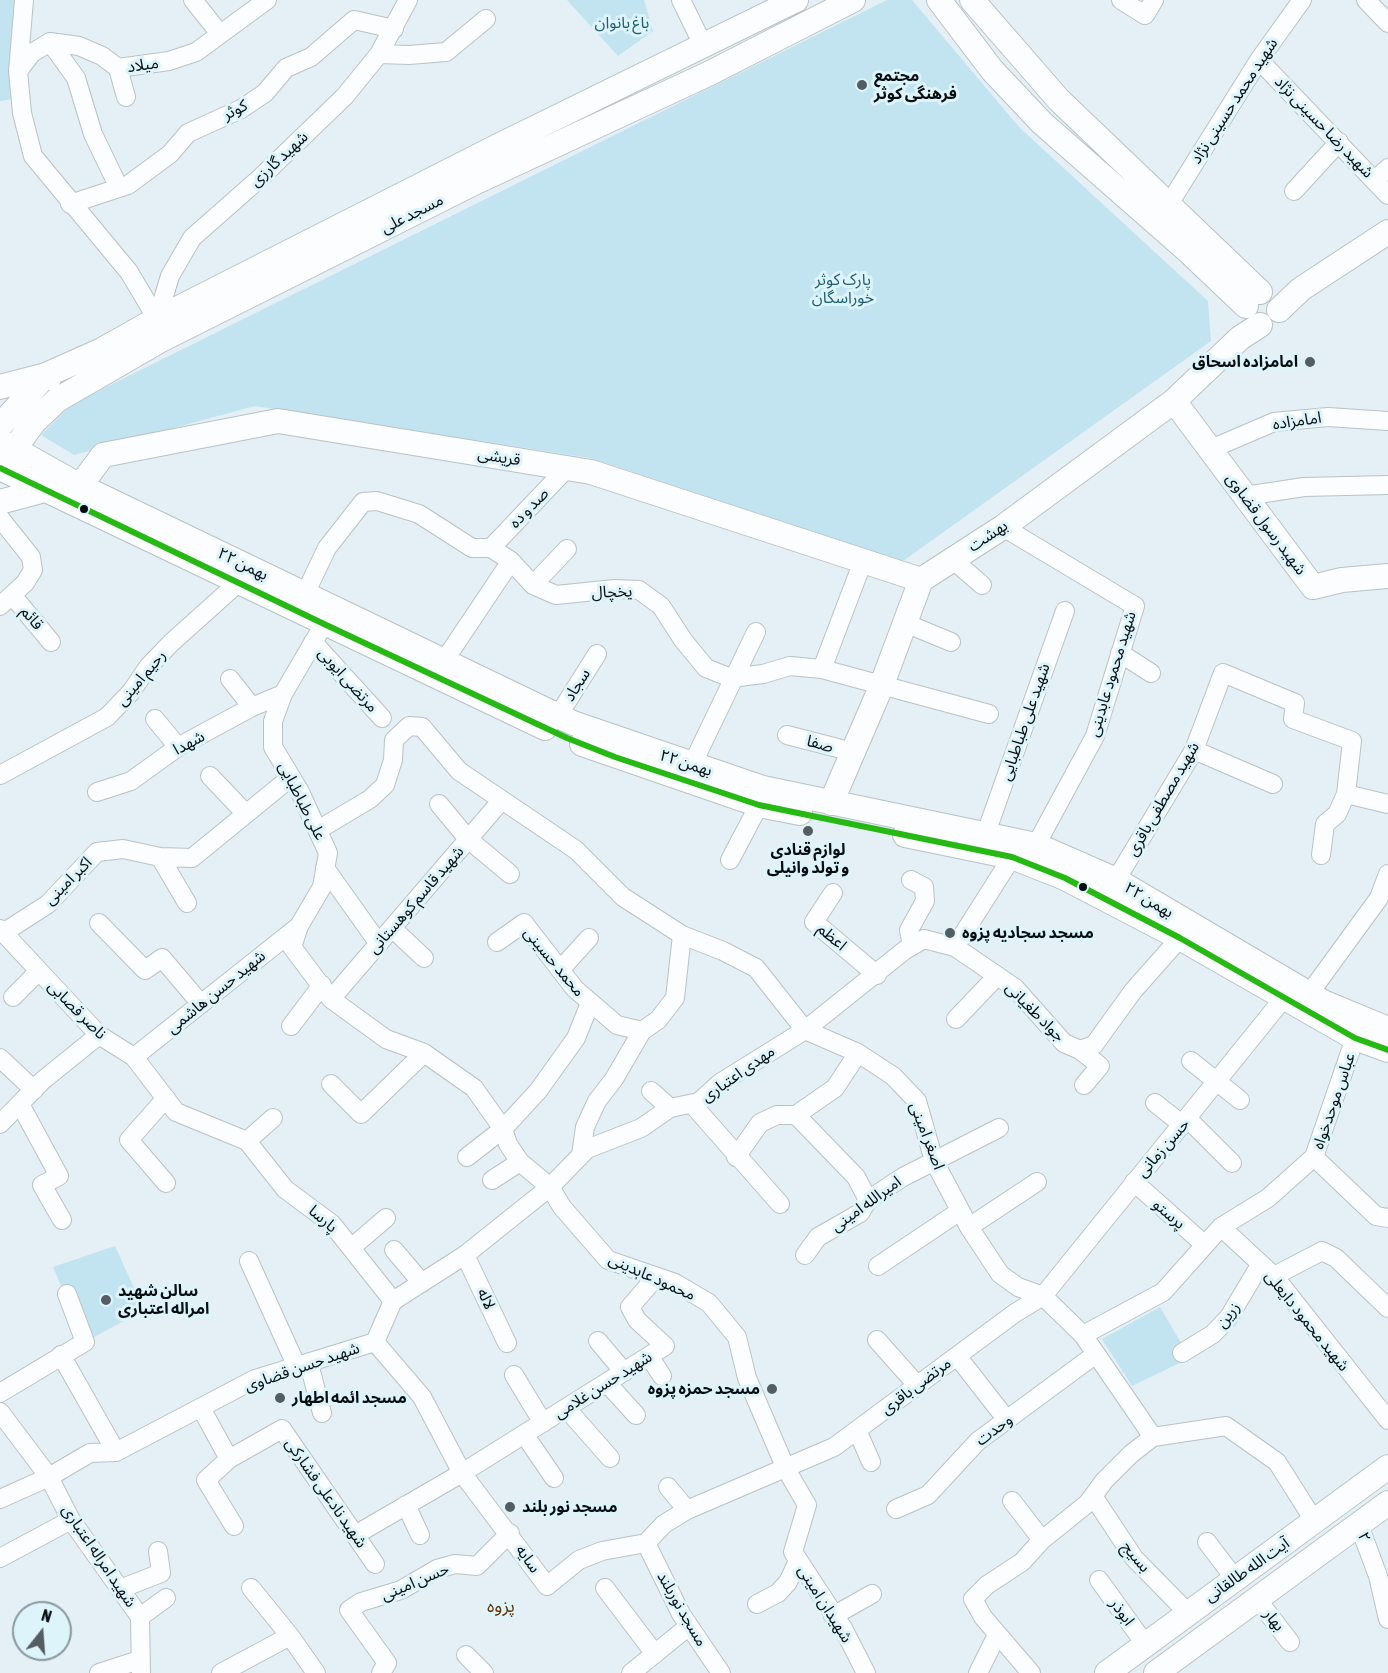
<!DOCTYPE html>
<html>
<head>
<meta charset="utf-8">
<style>
	body { margin:0 }
	#map { position:relative; width:1388px; height:1673px; overflow:hidden; background:#e4f0f5; font-family:"Asap Condensed",sans-serif }
	canvas { display:block }
	.north { position:absolute; left:12px; top:1601px; width:60px; height:60px; box-sizing:border-box; background:#def4fb; border:2px solid #88989d; border-radius:50%; rotate:17deg; font-size:16px; font-weight:700; line-height:24px; text-align:center; color:#070e11 }
	.north::after { content:''; display:block; margin:auto; width:21px; height:27px; background:#545d61; clip-path:polygon(50% 0,100% 100%,50% 72%,0 100%) }
</style>
</head>
<body>
<div id="map">
<canvas width="1388" height="1673"></canvas>
<div class="north">N</div>
</div>
<script>
const context = document.querySelector('canvas').getContext('2d');
context.lineJoin = 'round';
function paint(path, color) {
  context.fillStyle = color;
  context.fill(path, 'evenodd');
}
function toPath(rows) {
  const path = new Path2D();
  for (const r of rows) {
    path.moveTo(r[0], r[1]);
    for (let i = 2; i < r.length; i += 2) path.lineTo(r[i], r[i + 1]);
  }
  return path;
}
function stroke(path, color, width, dash) {
  context.strokeStyle = color;
  context.lineWidth = width;
  context.lineCap = dash ? 'butt' : 'round';
  context.setLineDash(dash || []);
  context.stroke(path);
}
function drawText(font, color, halo, rows, align = 'center') {
  context.font = font + ' "Asap Condensed","Noto Sans Arabic",sans-serif';
  context.lineWidth = 6;
  context.setLineDash([]);
  context.textBaseline = 'middle';
  context.strokeStyle = halo;
  context.fillStyle = color;
  for (const [text, x, y, turn = 0] of rows) {
    context.save();
    context.translate(x, y);
    context.rotate((+turn || 0) * Math.PI / 180);
    context.textAlign = isNaN(turn) ? turn : align;
    if (halo) context.strokeText(text, 0, 0);
    context.fillText(text, 0, 0);
    context.restore();
  }
}
const green = toPath([
	[0,0,15,0,15,30,14,99,0,101],
	[567,0,644,0,653,31,618,56],
	[887,0,912,0,1019,127,1208,301,1211,341,903,561,590,458,255,406,74,455,41,435,72,404],
	[115,1246,144,1310,85,1342,53,1267],
	[1160,1307,1190,1358,1132,1386,1102,1339]
]);
const street = toPath([
	[24,0,18,71,22,113,33,156,129,272,157,319],
	[193,0,220,34],
	[681,0,704,47],
	[1121,0,1145,15,1154,0],
	[1366,0,1388,23],
	[50,42,76,78,93,134,119,188],
	[379,54,409,55,446,52,486,19],
	[1259,60,1388,195],
	[118,68,126,97],
	[18,71,32,53,50,42,79,46,102,56,118,68,169,61,196,52,267,0],
	[1375,180,1388,168],
	[1294,191,1339,142],
	[70,204,128,185,170,154,188,133,241,109,265,93,286,68,311,57,354,20,394,29],
	[1169,204,1259,60,1302,0],
	[157,319,170,276,192,238,260,178,345,96,379,54,408,0],
	[1211,449,1274,422,1328,417,1388,421],
	[1245,496,1304,487,1388,485],
	[0,518,31,557,33,570,25,583,0,606],
	[1003,527,1135,606,1095,736,1036,845],
	[491,548,567,468],
	[952,559,982,585],
	[533,585,567,549],
	[305,594,327,548,363,502,377,501,419,514,472,548,491,548,511,561,533,585,556,595,615,589,639,590,661,606,683,640,706,668,731,678,763,674,790,666,822,669,989,714],
	[12,595,51,642],
	[905,623,951,642],
	[324,624,283,694,273,721,273,747,300,792,328,853,322,887,299,926,292,947,331,999,386,1039,424,1053,474,1088,503,1129,508,1144,520,1162,550,1187,562,1207,608,1260,675,1283,709,1303,737,1337,747,1378,786,1469,807,1505,793,1552,844,1630,866,1673],
	[313,642,382,718],
	[1120,653,1151,673],
	[444,661,511,561],
	[822,669,863,561],
	[230,679,252,707],
	[558,716,597,654],
	[155,719,178,747],
	[787,735,853,752],
	[1194,750,1273,784],
	[692,765,756,632],
	[0,775,107,717,131,692,148,667,171,643,239,582],
	[210,776,246,814],
	[97,792,131,781,178,747,252,707,283,694],
	[1346,794,1388,804],
	[439,804,468,839,510,874],
	[318,830,370,799,385,785,393,760,394,740,409,726,422,727,459,771,576,850,623,897,682,935,723,951,756,968,805,1030,858,1053,893,1076,917,1101,934,1161,969,1227,1000,1274,1018,1287,1043,1296,1083,1335,1153,1437],
	[986,833,1065,611],
	[160,857,187,903],
	[730,860,759,805],
	[325,868,379,944],
	[911,880,924,887,925,901,909,930,912,946],
	[1116,880,1194,750,1223,673,1295,703,1293,719,1352,741,1346,794,1337,814,1325,824,1321,855],
	[833,893,814,922,877,975],
	[99,923,145,970,162,958,201,1004],
	[392,928,424,958],
	[0,929,99,1035,134,1057,176,1112,247,1141,285,1189,332,1224,393,1301],
	[3,933,48,904,97,852,123,849,160,857,192,858,290,778],
	[497,942,524,923,575,989,617,1025,642,1031],
	[955,947,1015,988,1064,1043,1080,1050,1094,1045,1133,991,1180,938],
	[560,970,589,938],
	[1309,994,1379,898,1388,874],
	[13,997,39,971],
	[331,999,501,801],
	[956,1019,997,976],
	[291,1026,322,985],
	[1080,1050,1100,1066,1084,1085],
	[134,1057,299,926],
	[0,1058,34,1090],
	[1191,1061,1240,1100],
	[331,1084,361,1114,424,1053],
	[651,1091,670,1108],
	[1155,1103,1183,1125],
	[20,1104,59,1176,42,1185,62,1220],
	[692,1104,780,1204],
	[796,1115,835,1088,858,1053],
	[1188,1119,1232,1163],
	[0,1124,42,1081,99,1035],
	[247,1141,273,1118],
	[581,1155,585,1127,597,1101,614,1079,642,1031,658,1020,675,998,682,935],
	[467,1157,503,1129,538,1091,576,1038,590,1003],
	[736,1157,760,1123,777,1115,796,1115,856,1177,868,1200],
	[1314,1157,1376,1216,1388,1218],
	[492,1180,520,1162],
	[1134,1182,1205,1245],
	[166,1183,129,1140,166,1098],
	[969,1227,1037,1182],
	[1221,1227,1274,1276,1388,1420],
	[351,1248,386,1218],
	[394,1250,422,1283],
	[465,1255,507,1343],
	[805,1255,818,1237,860,1213,868,1200,903,1177,999,1128],
	[249,1261,297,1367],
	[878,1266,960,1211],
	[1274,1276,1322,1251,1336,1258,1388,1308],
	[1083,1335,1163,1292,1221,1227,1268,1198,1314,1157,1355,1038],
	[877,1340,917,1385],
	[598,1341,624,1372],
	[375,1342,422,1397,462,1473,547,1586,579,1560,602,1551,646,1543,664,1524,687,1510,834,1447,1015,1313,1043,1296,1283,999],
	[1182,1353,1213,1334,1229,1317,1260,1265],
	[61,1355,116,1452],
	[649,1356,662,1376],
	[957,1356,1007,1420],
	[309,1364,322,1413],
	[514,1375,543,1423],
	[607,1383,636,1415],
	[0,1393,85,1342,67,1294],
	[201,1408,229,1459,282,1429,375,1564],
	[566,1408,610,1458],
	[0,1412,49,1477,71,1520,140,1617,141,1673],
	[857,1430,871,1462],
	[524,1434,554,1478],
	[229,1459,206,1480,234,1526],
	[668,1487,687,1510],
	[1093,1496,1134,1558,1187,1612],
	[0,1499,49,1477,90,1453,116,1452,255,1379,375,1342,393,1301,465,1255,550,1187,587,1149,641,1128,670,1108,699,1102,720,1083,805,1030,905,950,924,939,955,947,1012,857],
	[1012,1501,1042,1540],
	[406,1505,420,1535],
	[896,1509,928,1495,978,1441,1096,1354],
	[1359,1525,1378,1576,1388,1619],
	[355,1535,462,1473,665,1346,637,1320,630,1307,656,1277],
	[1207,1542,1235,1579],
	[646,1543,681,1614,721,1673],
	[0,1558,71,1520],
	[1099,1580,1145,1644],
	[251,1588,290,1636],
	[605,1588,655,1654],
	[120,1589,161,1573,158,1551],
	[1257,1599,1290,1642],
	[757,1604,778,1593,788,1582,798,1561],
	[833,1616,872,1594],
	[140,1617,166,1598],
	[466,1655,484,1673],
	[99,1673,139,1660],
	[221,1673,290,1636,316,1673],
	[381,1673,387,1663,349,1610,361,1602,401,1590,437,1569,455,1564,477,1566,510,1533],
	[631,1673,689,1626],
	[978,1673,997,1635],
	[1031,1673,983,1617,973,1599,987,1585,1022,1562,1042,1540,1088,1503,1104,1481,1131,1454,1153,1437,1226,1426,1277,1462,1315,1522]
]);
const secondary = toPath([
	[939,0,992,70,1042,123,1188,251,1246,306],
	[972,0,1059,100,1260,292],
	[1279,310,1301,289,1388,232],
	[0,387,46,375,49,378],
	[1174,401,1313,587,1342,580,1388,576],
	[0,426,46,375,100,351,157,319,498,146,796,0],
	[0,441,80,486,573,723,763,788,1036,845,1116,880,1323,1002,1388,1029],
	[7,464,14,449,34,422,57,400,159,341,478,181,708,74,853,0],
	[0,468,545,728],
	[80,486,103,455,278,421,591,472,921,580],
	[0,502,45,490],
	[582,744,759,805,800,813],
	[831,803,881,687,921,580,1003,527,1174,401,1240,338,1260,325],
	[905,835,1012,857,1065,878,1180,938,1355,1038,1388,1050],
	[1107,1673,1388,1467],
	[1156,1673,1388,1503]
]);
const bus1 = toPath([
	[0,468,324,624,567,738,615,757,759,805,1012,857,1065,878,1180,938,1355,1038,1388,1050]
]);
const markers = [
	[862,85,6,"#545d61"],
	[1310,362,6,"#545d61"],
	[84,509,5,"#070e11"],
	[808,831,6,"#545d61"],
	[1083,887,5,"#070e11"],
	[950,933,6,"#545d61"],
	[106,1300,6,"#545d61"],
	[772,1389,6,"#545d61"],
	[280,1398,6,"#545d61"],
	[510,1507,6,"#545d61"]
];
const parkNames = [
	["باغ بانوان",622,23],
	["پارک کوثر",843,280],
	["خوراسگان",843,298]
];
const streetNames = [
	["میلاد",143,65,-8],
	["شهید محمد حسینی نژاد",1234,101,-57],
	["کوثر",235,110,-27],
	["شهید رضا حسینی نژاد",1324,127,46],
	["شهید گارزی",279,159,-43],
	["مسجد علی",412,214,-27],
	["امامزاده",1297,421,-8],
	["قریشی",499,457,9],
	["صد و ده",529,508,-46],
	["شهید رسول قضاوی",1266,524,53],
	["بهشت",988,536,-34],
	["۲۲ بهمن",243,564,26],
	["یخچال",612,592,-2],
	["قائم",32,618,50],
	["شهید محمود عابدینی",1112,674,-73],
	["رحیم امینی",141,678,-50],
	["مرتضی ایوبی",348,680,48],
	["سجاد",577,685,-58],
	["شهید علی طباطبایی",1025,722,-71],
	["شهدا",189,743,-28],
	["صفا",820,744,15],
	["۲۲ بهمن",686,763,18],
	["شهید مصطفی باقری",1163,799,-60],
	["علی طباطبایی",302,801,63],
	["اکبر امینی",68,881,-45],
	["شهید قاسم کوهستانی",416,900,-49],
	["۲۲ بهمن",1149,900,31],
	["اعظم",832,937,41],
	["محمد حسینی",554,962,50],
	["شهید حسن هاشمی",216,992,-39],
	["ناصر قصابی",77,1010,45],
	["جواد طغیانی",1035,1012,45],
	["مهدی اعتباری",738,1074,-35],
	["عباس موحدخواه",1334,1101,-71],
	["اصغر امینی",927,1136,69],
	["حسن زمانی",1163,1148,-49],
	["امیرالله امینی",866,1204,-36],
	["پرستو",1169,1214,41],
	["پارسا",323,1219,41],
	["محمود عابدینی",652,1277,24],
	["لاله",486,1299,65],
	["زرین",1228,1315,-52],
	["شهید محمود دایعلی",1307,1321,51],
	["شهید حسن قضاوی",302,1367,-19],
	["شهید حسن غلامی",603,1385,-32],
	["مرتضی باقری",916,1386,-37],
	["وحدت",994,1430,-37],
	["شهید نادعلی فشارکی",326,1493,55],
	["۲",1364,1537,68],
	["شهید امراله اعتباری",99,1556,56],
	["بسیج",1136,1557,50],
	["سایه",528,1559,55],
	["آیت الله طالقانی",1247,1570,-35],
	["حسن امینی",415,1582,-23],
	["شهیدان امینی",825,1604,58],
	["مسجد نوربلند",682,1609,60],
	["ابوذر",1122,1612,54],
	["بهار",1274,1620,52]
];
const poiNames = [
	["مجتمع",874,76],
	["فرهنگی کوثر",874,94],
	["امامزاده اسحاق",1298,362,"right"],
	["لوازم قنادی",808,850,"center"],
	["و تولد وانیلی",808,868,"center"],
	["مسجد سجادیه پزوه",962,933],
	["سالن شهید",118,1291],
	["امراله اعتباری",118,1309],
	["مسجد حمزه پزوه",760,1389,"right"],
	["مسجد ائمه اطهار",292,1398],
	["مسجد نور بلند",522,1507]
];
const neighbourhoodNames = [
	["پزوه",501,1606]
];
paint(green, '#c2e4f0');
stroke(street, '#b9c2c6', 20);
stroke(secondary, '#b9c2c6', 26);
stroke(street, '#fbfdfe', 18);
stroke(secondary, '#fbfdfe', 24);
stroke(bus1, '#26b914', 6);
for (const [x, y, r, color] of markers) {
  const dot = new Path2D();
  dot.arc(x, y, r, 0, 2 * Math.PI);
  context.fillStyle = color;
  context.fill(dot);
  stroke(dot, '#def4fb', 2);
}
drawText('16px', '#205f70', '#def4fb', parkNames);
drawText('16px', '#070e11', '#def4fb', streetNames);
drawText('bold 16px', '#070e11', '#def4fb', poiNames, 'left');
drawText('18px', '#5d3507', '#def4fb', neighbourhoodNames);
</script>
</body>
</html>
